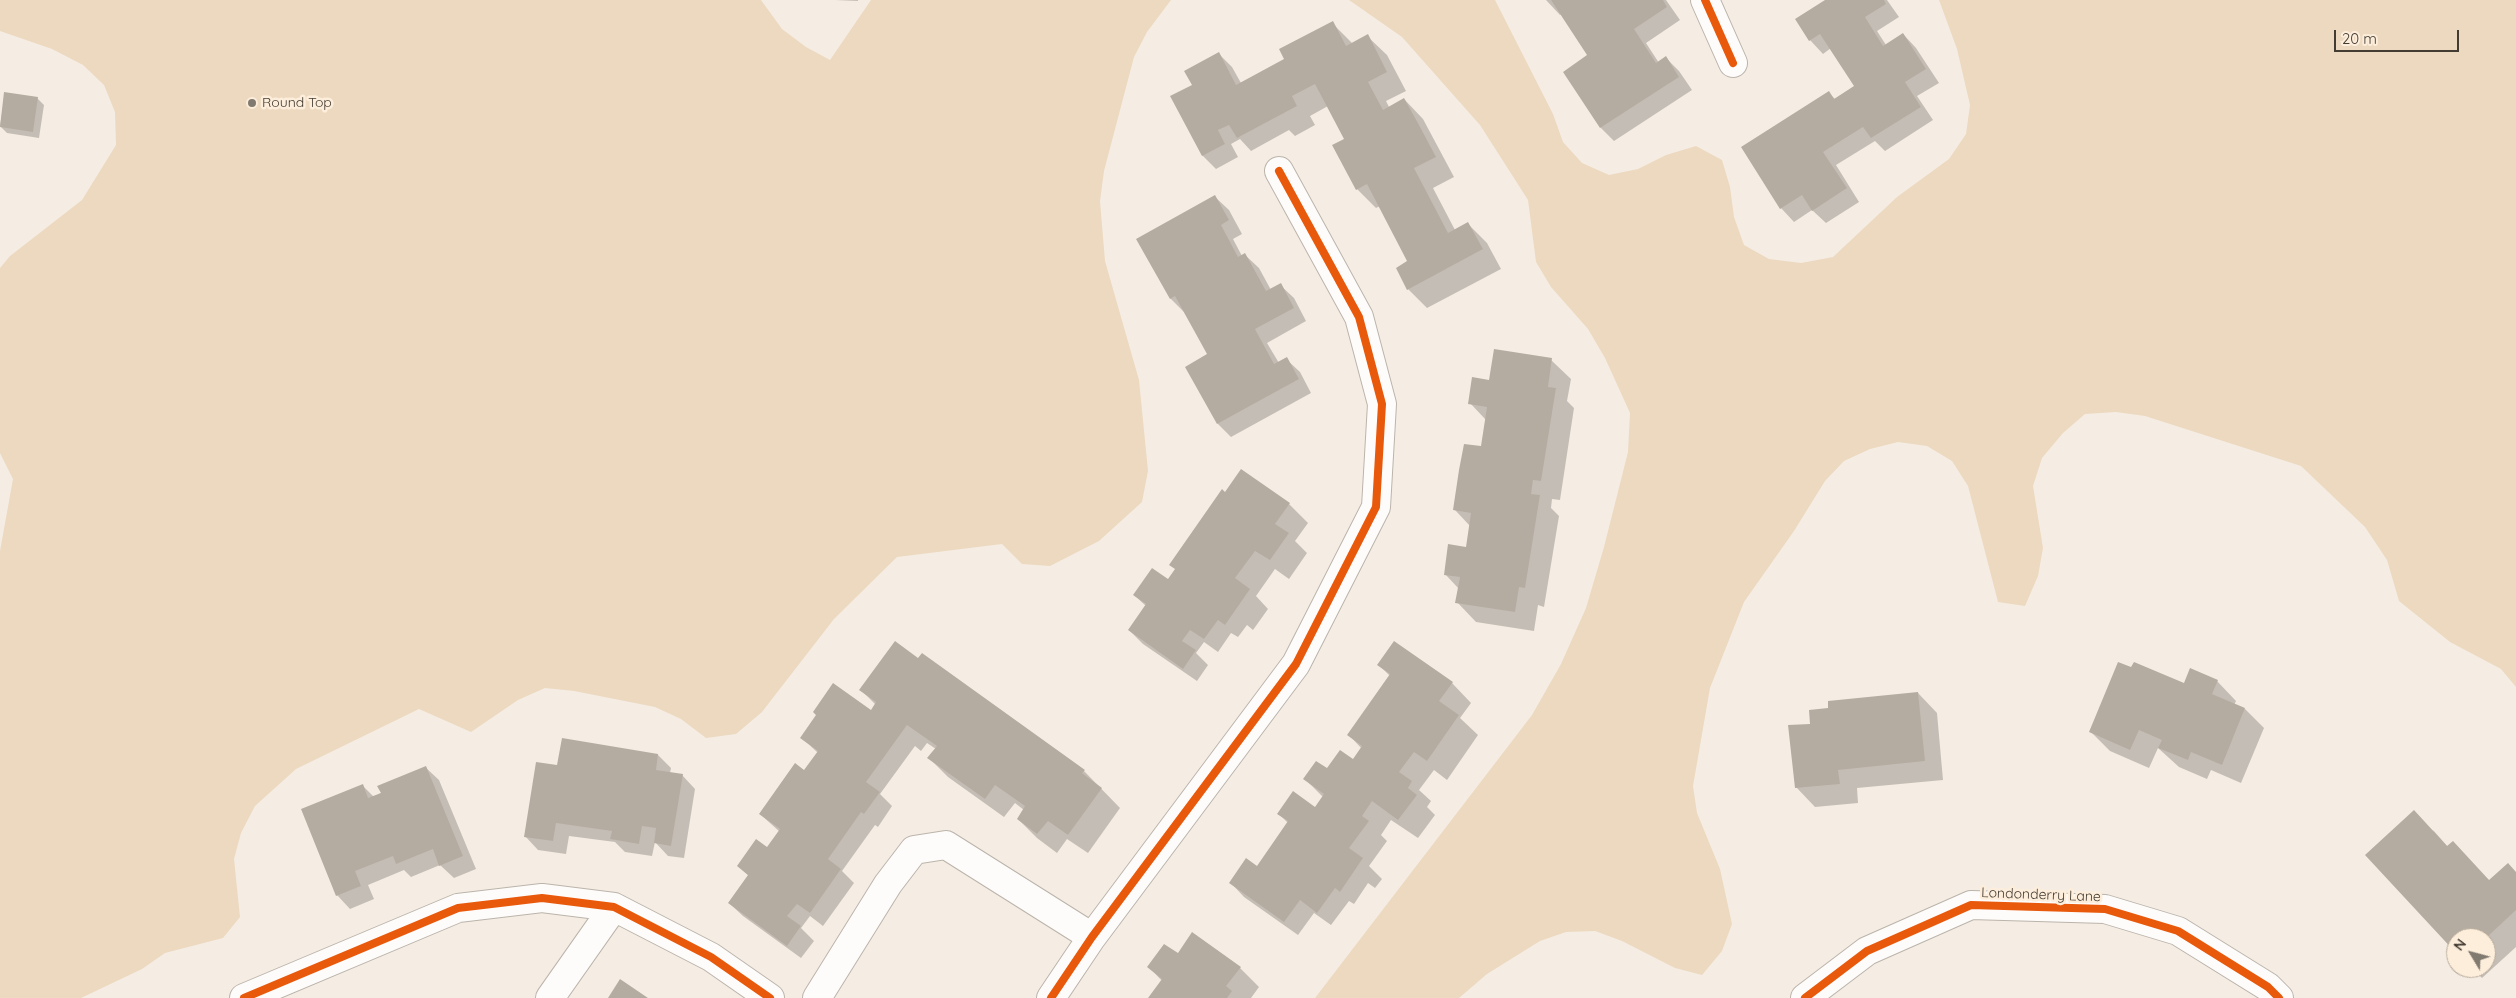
<!DOCTYPE html>
<html>
<head>
<meta charset="utf-8">
<style>
	body { margin:0 }
	#map { position:relative; width:2516px; height:998px; overflow:hidden; background:#f5ede3; font-family:Quicksand,sans-serif }
	canvas { display:block }
	.north { position:absolute; left:2446px; top:928px; width:50px; height:50px; box-sizing:border-box; background:#fdeedb; border:1px solid #b3a797; border-radius:50%; rotate:307deg; font-size:14px; font-weight:700; line-height:20px; text-align:center; color:#433c32 }
	.north::after { content:''; display:block; margin:auto; width:18px; height:22px; background:#817a70; clip-path:polygon(50% 0,100% 100%,50% 72%,0 100%) }
	.scale { position:absolute; left:2334px; top:30px; width:125px; height:22px; box-sizing:border-box; border:2px solid #433c32; border-top:0; padding-left:6px; font-size:15px; line-height:18px; white-space:nowrap; color:#433c32; -webkit-text-stroke:4px #fdeedb; paint-order:stroke }
</style>
</head>
<body>
<div id="map">
<canvas width="2516" height="998"></canvas>
<div class="north">N</div>
<div class="scale">20 m</div>
</div>
<script>
const context = document.querySelector('canvas').getContext('2d');
context.lineJoin = 'round';
function paint(path, color) {
  context.fillStyle = color;
  context.fill(path, 'evenodd');
}
function toPath(rows) {
  const path = new Path2D();
  for (const r of rows) {
    path.moveTo(r[0], r[1]);
    for (let i = 2; i < r.length; i += 2) path.lineTo(r[i], r[i + 1]);
  }
  return path;
}
function stroke(path, color, width, dash) {
  context.strokeStyle = color;
  context.lineWidth = width;
  context.lineCap = dash ? 'butt' : 'round';
  context.setLineDash(dash || []);
  context.stroke(path);
}
function drawText(font, color, halo, rows, align = 'center') {
  context.font = font + ' Quicksand,sans-serif';
  context.lineWidth = 5;
  context.setLineDash([]);
  context.textBaseline = 'middle';
  context.strokeStyle = halo;
  context.fillStyle = color;
  for (const [text, x, y, turn = 0] of rows) {
    context.save();
    context.translate(x, y);
    context.rotate((+turn || 0) * Math.PI / 180);
    context.textAlign = isNaN(turn) ? turn : align;
    if (halo) context.strokeText(text, 0, 0);
    context.fillText(text, 0, 0);
    context.restore();
  }
}
const green = toPath([
	[0,0,761,0,782,29,806,47,830,60,871,0,1171,0,1147,32,1134,57,1104,171,1100,201,1105,261,1139,380,1148,471,1142,502,1099,541,1050,566,1022,564,1002,544,897,557,834,619,762,712,736,734,706,738,681,719,655,707,574,691,545,688,518,700,471,732,419,709,296,769,255,806,241,833,234,859,240,917,223,938,165,953,142,969,81,998,0,998,0,551,13,479,0,453,0,268,10,256,82,200,116,145,115,112,104,85,83,65,52,49,0,31],
	[1349,0,1495,0,1553,114,1563,142,1582,163,1609,175,1638,169,1666,155,1696,146,1722,160,1730,187,1734,217,1744,245,1769,259,1801,263,1833,257,1897,197,1949,159,1966,134,1970,105,1957,49,1939,0,2516,0,2516,687,2501,669,2450,642,2399,601,2387,560,2365,527,2301,466,2145,416,2116,412,2085,414,2063,433,2042,458,2033,486,2043,548,2038,576,2025,606,1998,602,1968,486,1952,461,1927,446,1898,442,1870,449,1844,461,1825,481,1794,531,1744,602,1710,688,1693,786,1697,813,1720,869,1732,924,1722,951,1702,975,1675,968,1622,941,1595,931,1566,932,1540,941,1487,974,1459,998,1315,998,1532,715,1561,664,1586,608,1604,547,1628,452,1630,413,1605,358,1588,329,1551,287,1536,262,1528,200,1480,125,1402,37]
]);
const shadow = toPath([
	[835,0,858,0,858,1],
	[1546,0,1666,0,1680,20,1646,43,1659,63,1666,58,1679,71,1692,90,1614,141,1601,128,1589,56,1562,14,1560,15],
	[1827,0,1887,0,1899,17,1877,31,1886,45,1903,34,1916,48,1939,83,1917,96,1933,120,1885,151,1875,141,1836,165,1859,202,1826,223,1812,210,1794,222,1781,208,1829,93,1835,99,1855,87,1831,48,1823,54,1810,40],
	[1332,23,1353,44,1367,36,1387,55,1406,91,1386,101,1389,107,1404,99,1423,119,1454,177,1433,188,1455,230,1468,224,1487,243,1501,269,1427,308,1408,289,1409,262,1380,206,1376,208,1357,189,1345,139,1328,106,1310,116,1315,125,1295,136,1289,130,1251,151,1240,139,1231,144,1238,157,1216,169,1203,156,1172,97,1193,86,1219,54,1232,67,1241,83,1286,59],
	[5,94,37,98,44,105,39,138,7,133,0,126],
	[1215,197,1229,210,1242,234,1233,239,1242,256,1245,255,1259,268,1271,290,1280,285,1294,298,1306,321,1267,343,1279,363,1286,359,1300,372,1311,393,1231,437,1218,424,1187,367,1208,354,1184,312,1171,299,1138,239],
	[1551,360,1571,379,1567,401,1574,408,1560,500,1552,499,1551,508,1559,516,1544,607,1538,605,1534,631,1476,622,1457,602,1459,589,1445,574,1467,548,1470,526,1455,510,1482,448,1486,420,1470,403,1490,381],
	[1226,493,1289,504,1308,523,1295,541,1307,553,1289,579,1275,569,1256,596,1268,609,1253,630,1247,625,1238,637,1231,633,1218,652,1204,642,1196,653,1208,665,1197,681,1143,644,1129,630,1146,606,1134,595,1168,581],
	[918,659,1084,771,1120,808,1088,853,1067,839,1057,853,1037,838,1018,819,1024,810,1015,803,1004,817,948,777,929,758,936,749,927,743,921,751,915,746,880,794,892,806,878,827,875,825,842,871,854,883,823,926,810,916,801,928,814,941,801,958,743,916,729,903,749,876,738,866,768,849,780,832,760,814,804,771,818,753,801,737,876,716,876,705,861,690],
	[1379,665,1452,683,1471,703,1460,718,1478,735,1447,780,1434,770,1419,790,1431,801,1427,807,1435,815,1418,838,1391,820,1381,835,1387,841,1369,866,1382,879,1375,888,1368,883,1354,904,1349,901,1331,925,1314,913,1298,935,1244,897,1231,883,1257,867,1288,823,1279,814,1315,809,1323,797,1305,779,1354,761,1362,749,1349,735,1390,676],
	[2217,681,2236,701,2234,705,2245,709,2264,728,2241,783,2211,770,2207,779,2179,767,2158,748,2149,768,2110,751,2091,732,2185,685],
	[1918,693,1937,713,1943,780,1857,788,1858,803,1815,807,1796,787,1812,725,1830,709],
	[658,755,671,768,670,773,682,775,695,789,684,858,668,856,655,842,652,856,625,852,615,842,569,836,566,854,538,850,525,836,558,767],
	[425,767,439,780,476,869,454,878,440,865,411,877,404,870,368,885,374,899,350,909,337,895,362,785,374,797],
	[2433,830,2448,847,2490,881,2516,873,2516,947,2482,978,2472,968,2486,968,2486,938,2456,938,2456,951],
	[1178,955,1240,968,1259,987,1251,998,1150,998,1162,981,1149,967]
]);
const building = toPath([
	[1551,0,1663,0,1667,7,1634,29,1656,63,1666,56,1679,77,1600,128,1563,72,1587,55],
	[1825,0,1884,0,1886,4,1865,17,1883,46,1903,33,1926,69,1905,82,1921,107,1871,138,1863,127,1823,152,1847,188,1812,211,1802,195,1780,209,1741,147,1829,91,1834,99,1854,86,1820,34,1809,41,1795,19],
	[1333,21,1346,46,1368,34,1387,72,1368,82,1383,110,1404,98,1419,125,1436,157,1414,168,1448,233,1468,222,1483,249,1407,290,1396,268,1407,261,1367,184,1356,190,1332,145,1344,139,1315,84,1292,96,1297,106,1237,138,1229,125,1218,130,1225,144,1202,156,1170,96,1192,85,1184,71,1219,52,1236,85,1284,59,1279,49],
	[4,92,38,97,33,132,0,127],
	[1215,195,1229,220,1221,225,1238,257,1245,253,1266,291,1281,283,1294,308,1255,329,1274,364,1287,357,1299,379,1217,424,1185,367,1207,354,1175,296,1170,299,1136,239],
	[1494,349,1552,358,1548,387,1556,388,1541,481,1533,480,1531,494,1540,495,1525,588,1519,587,1515,612,1455,603,1460,577,1444,575,1448,544,1466,547,1471,513,1453,510,1459,470,1464,444,1481,446,1487,407,1468,404,1472,377,1489,380],
	[1241,469,1290,503,1275,524,1289,533,1270,560,1255,551,1235,578,1250,589,1225,625,1218,620,1204,639,1190,630,1182,641,1196,650,1183,669,1128,630,1146,604,1133,595,1152,568,1168,579,1175,569,1169,565,1222,489,1225,492],
	[895,641,918,658,922,653,1085,770,1082,773,1102,788,1068,835,1048,821,1037,834,1017,819,1025,806,995,785,985,799,927,758,937,746,907,725,866,782,880,792,864,814,861,812,828,859,841,869,810,913,797,904,787,916,801,926,787,946,728,903,748,875,737,866,756,839,767,847,780,829,759,814,795,763,804,770,818,751,800,738,816,715,813,712,833,683,871,710,876,702,859,690],
	[1394,641,1453,682,1439,701,1459,715,1427,761,1414,752,1399,772,1412,781,1408,788,1417,795,1398,820,1372,801,1362,816,1369,821,1349,848,1363,858,1340,892,1335,888,1317,913,1300,900,1284,922,1229,883,1246,858,1257,866,1288,821,1277,814,1293,791,1315,807,1324,794,1303,779,1316,761,1327,768,1340,750,1353,759,1362,746,1347,735,1390,674,1377,665],
	[2118,662,2131,667,2134,662,2184,683,2190,668,2218,680,2212,694,2245,708,2222,765,2191,752,2188,760,2158,748,2162,740,2139,730,2130,750,2089,732],
	[1918,692,1925,761,1838,770,1840,784,1795,788,1788,725,1810,724,1809,710,1828,708,1828,701],
	[562,738,658,754,656,770,683,774,671,846,654,843,656,828,642,826,639,844,610,839,612,831,556,823,553,841,524,837,536,762,557,765],
	[426,766,463,856,439,866,433,849,396,864,393,856,355,871,361,886,336,896,301,809,363,784,368,798,381,793,377,786],
	[2414,810,2447,846,2453,841,2489,880,2508,863,2516,872,2516,910,2486,938,2456,938,2456,953,2365,855],
	[1192,932,1241,967,1226,986,1232,991,1227,998,1148,998,1162,979,1147,967,1164,944,1178,953],
	[620,979,648,998,608,998]
]);
const minor = toPath([
	[1705,0,1733,63],
	[244,998,458,908,542,898,614,907,711,957,770,998],
	[550,998,614,907],
	[817,998,888,884,914,850,946,845,1092,937],
	[1051,998,1092,937,1296,664,1376,507,1382,404,1359,317,1279,171],
	[1805,998,1867,951,1971,905,2105,909,2178,931,2268,987,2279,998]
]);
const cycleway = toPath([
	[1705,0,1733,63],
	[244,998,458,908,542,898,614,907,711,957,770,998],
	[1051,998,1092,937,1296,664,1376,507,1382,404,1359,317,1279,171],
	[1805,998,1867,951,1971,905,2105,909,2178,931,2268,987,2279,998]
]);
const markers = [
	[252,103,5,"#817a70"]
];
const poiNames = [
	["Round Top",262,103]
];
const streetNames = [
	["Londonderry Lane",2041,895,2]
];
paint(green, '#ecd9c0');
paint(shadow, '#0003');
paint(building, '#b5aca1');
stroke(minor, '#bbb4ab', 30);
stroke(minor, '#fefcfb', 28);
stroke(cycleway, '#e8590c', 8);
for (const [x, y, r, color] of markers) {
  const dot = new Path2D();
  dot.arc(x, y, r, 0, 2 * Math.PI);
  context.fillStyle = color;
  context.fill(dot);
  stroke(dot, '#fdeedb', 2);
}
drawText('14px', '#433c32', '#fdeedb', poiNames, 'left');
drawText('14px', '#433c32', '#fdeedb', streetNames);
</script>
</body>
</html>
